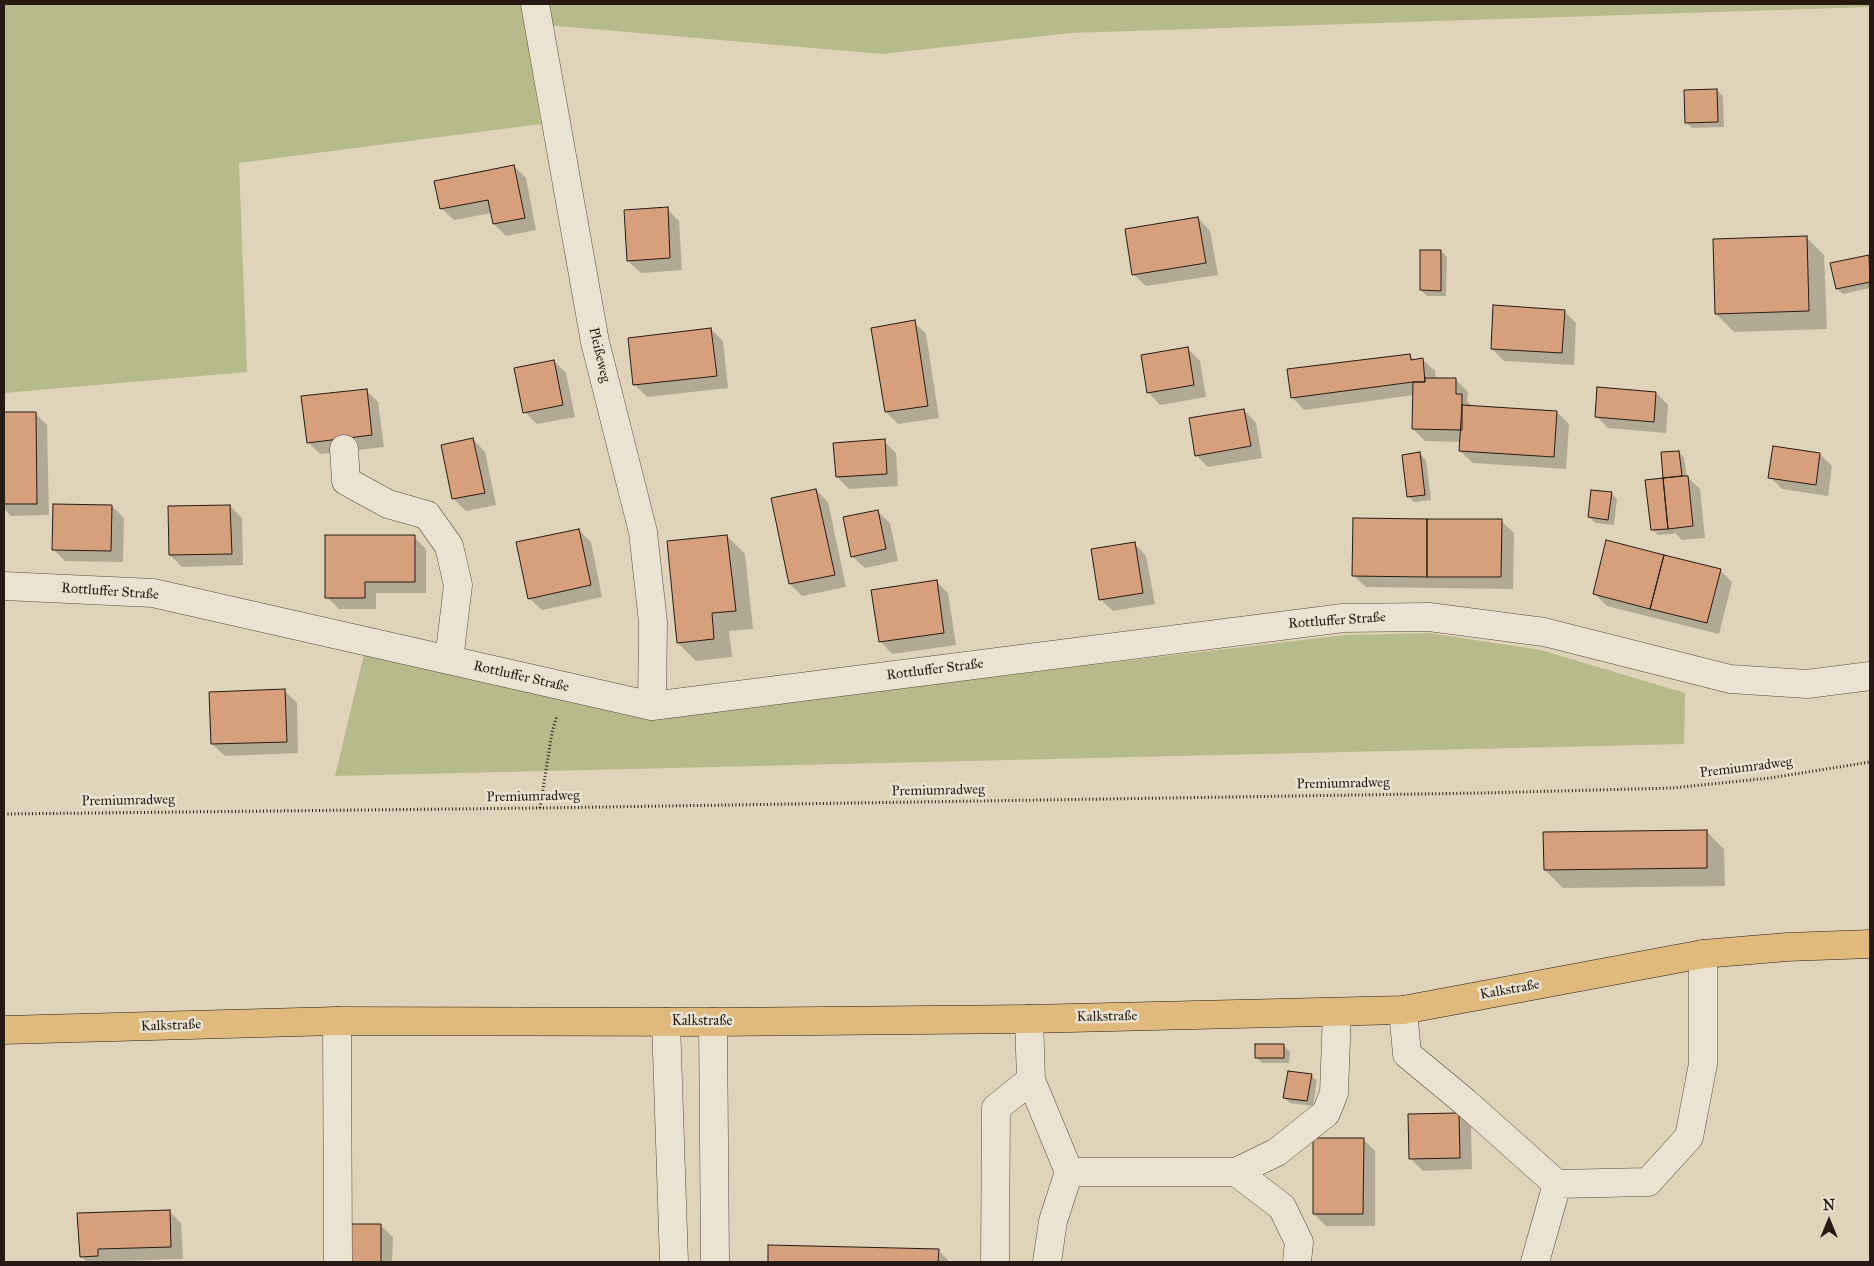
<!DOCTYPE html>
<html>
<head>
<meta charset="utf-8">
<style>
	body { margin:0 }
	#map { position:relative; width:1874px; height:1266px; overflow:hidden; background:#dfd4b9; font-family:"IM FELL Great Primer",serif }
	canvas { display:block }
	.frame { position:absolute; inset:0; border:5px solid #261a12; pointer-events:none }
	.north { position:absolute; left:1804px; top:1196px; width:50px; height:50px; -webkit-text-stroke:4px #eae3d2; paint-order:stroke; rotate:0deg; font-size:14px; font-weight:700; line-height:20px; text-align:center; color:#261a12 }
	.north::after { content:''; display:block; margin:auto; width:18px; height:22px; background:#261a12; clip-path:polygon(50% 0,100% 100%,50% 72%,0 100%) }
</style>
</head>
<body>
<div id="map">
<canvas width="1874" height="1266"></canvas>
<div class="frame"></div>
<div class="north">N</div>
</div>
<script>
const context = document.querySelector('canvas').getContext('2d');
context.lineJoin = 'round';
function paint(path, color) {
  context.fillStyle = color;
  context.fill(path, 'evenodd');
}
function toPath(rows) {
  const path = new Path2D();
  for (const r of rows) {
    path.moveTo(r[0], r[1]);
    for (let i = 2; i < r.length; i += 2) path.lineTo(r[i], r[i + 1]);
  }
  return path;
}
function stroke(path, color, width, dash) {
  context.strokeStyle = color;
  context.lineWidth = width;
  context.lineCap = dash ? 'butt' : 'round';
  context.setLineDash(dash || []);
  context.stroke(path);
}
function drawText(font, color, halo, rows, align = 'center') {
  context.font = font + ' "IM FELL Great Primer",serif';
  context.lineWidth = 5;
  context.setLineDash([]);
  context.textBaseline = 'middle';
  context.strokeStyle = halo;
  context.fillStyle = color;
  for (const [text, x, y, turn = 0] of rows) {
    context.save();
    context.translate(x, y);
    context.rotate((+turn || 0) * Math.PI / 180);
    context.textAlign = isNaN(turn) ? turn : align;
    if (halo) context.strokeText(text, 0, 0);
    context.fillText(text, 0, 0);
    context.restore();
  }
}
const green = toPath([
	[4,4,521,4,541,124,239,163,247,372,4,393],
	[543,4,1870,4,1870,7,1070,33,882,54,546,25],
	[1429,633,1541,650,1685,693,1684,744,335,776,365,650,649,717,1345,635]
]);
const shadow = toPath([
	[1717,90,1723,96,1724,127,1692,128,1686,122],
	[514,166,526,178,536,230,506,236,494,224,492,213,454,220,441,208],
	[667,209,679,221,682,270,641,273,628,261],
	[1198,218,1210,231,1218,275,1146,286,1133,274],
	[1806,237,1824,255,1827,329,1734,332,1716,314],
	[1441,251,1447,257,1446,296,1427,296,1421,290],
	[1868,256,1870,258,1870,288,1843,294,1837,289],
	[1564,311,1576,323,1574,365,1504,361,1492,349],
	[914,322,926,334,939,418,898,424,886,412],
	[711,329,723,341,728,388,647,397,635,385],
	[1188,349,1200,361,1206,397,1160,405,1148,392],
	[1410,355,1414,360,1422,359,1435,371,1436,379,1455,379,1468,392,1467,401,1473,407,1557,412,1569,424,1566,469,1473,463,1460,451,1461,442,1425,441,1413,429,1414,395,1304,410,1292,397],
	[554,361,566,373,575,417,537,424,525,412],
	[1598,388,1656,393,1668,405,1666,433,1608,428,1596,416],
	[366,390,378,402,384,447,320,454,308,442],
	[1244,410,1256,423,1262,458,1208,467,1196,455],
	[4,413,35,413,47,425,49,515,11,516,4,509],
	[473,439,485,452,496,505,466,511,454,499],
	[884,441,896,453,898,486,849,489,837,477],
	[1774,447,1820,454,1832,466,1828,496,1782,489,1770,477],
	[1679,452,1684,458,1687,477,1700,489,1705,538,1682,540,1674,532,1674,534,1658,535,1652,529,1665,479],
	[1420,454,1426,460,1431,500,1414,502,1408,496],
	[816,490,828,502,846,587,802,596,790,584],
	[1611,493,1617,499,1614,525,1595,523,1589,517],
	[112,506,124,518,123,562,65,561,53,549],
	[230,506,242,518,243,565,182,567,170,555],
	[877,511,890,523,898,561,865,568,852,556],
	[1501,521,1514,533,1513,589,1366,587,1353,575],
	[579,530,591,542,602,597,542,610,529,598],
	[727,536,745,554,753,629,729,631,732,657,696,661,678,643],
	[414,537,426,549,426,593,376,593,376,609,339,609,327,597],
	[1134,543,1146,556,1155,604,1113,611,1100,599],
	[1720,570,1732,582,1719,634,1607,606,1595,594],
	[936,581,948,593,956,645,892,654,880,641],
	[285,691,297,703,298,753,225,756,212,744],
	[1706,831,1724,849,1725,886,1563,888,1545,870],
	[1284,1046,1290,1052,1289,1063,1262,1063,1256,1057],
	[1311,1075,1317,1081,1313,1106,1290,1103,1284,1097],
	[1459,1114,1471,1126,1472,1169,1423,1171,1411,1159],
	[1363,1139,1375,1151,1375,1226,1326,1226,1314,1214],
	[169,1211,181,1223,183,1259,87,1262,81,1256],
	[380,1225,393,1237,392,1262,345,1262],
	[770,1246,938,1250,950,1262,769,1262]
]);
const building = toPath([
	[1717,89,1718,122,1685,123,1684,90,1717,89],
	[514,165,525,218,493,224,488,200,440,209,434,181,514,165],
	[668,207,670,258,627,261,624,210,668,207],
	[1198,217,1206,263,1132,275,1125,229,1198,217],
	[1807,236,1809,311,1715,314,1713,239,1807,236],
	[1420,250,1441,250,1441,291,1420,290,1420,250],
	[1869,255,1870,282,1836,289,1830,263,1869,255],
	[1493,305,1565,310,1562,353,1491,349,1493,305],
	[915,320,928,406,885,412,871,328,915,320],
	[711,328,717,376,633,385,628,338,711,328],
	[1188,347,1194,385,1147,393,1141,355,1188,347],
	[1410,354,1411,360,1423,358,1425,382,1413,382,1291,398,1287,369,1410,354],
	[554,360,563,405,523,413,514,368,554,360],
	[1425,378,1456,378,1456,394,1462,394,1462,430,1412,429,1413,382,1425,382,1425,378],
	[1597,387,1656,392,1654,422,1595,417,1597,387],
	[367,389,372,435,307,443,301,396,367,389],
	[1462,405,1557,411,1554,457,1459,451,1462,405],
	[1244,409,1251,446,1195,456,1189,418,1244,409],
	[4,412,36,412,37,504,4,504,4,412],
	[473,438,485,493,452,499,441,445,473,438],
	[885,439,887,474,836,477,833,443,885,439],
	[1773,446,1820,453,1816,485,1768,478,1773,446],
	[1679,451,1682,476,1663,478,1661,452,1679,451],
	[1420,452,1425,495,1407,497,1402,455,1420,452],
	[1682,476,1688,476,1693,526,1668,529,1663,478,1682,476],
	[1663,478,1668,529,1651,530,1645,480,1663,478],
	[816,489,835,575,789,584,771,498,816,489],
	[1591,490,1612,492,1608,520,1588,517,1591,490],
	[53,504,112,505,111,551,52,550,53,504],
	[230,505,232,554,169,555,168,506,230,505],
	[878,510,886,549,851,557,843,517,878,510],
	[1353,518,1427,519,1427,577,1352,576,1353,518],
	[1427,519,1502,519,1501,577,1427,577,1427,519],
	[579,529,591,585,528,599,516,542,579,529],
	[325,535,415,535,415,582,365,582,365,598,325,598,325,535],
	[727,535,736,611,712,613,714,639,677,643,667,541,727,535],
	[1606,540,1664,555,1650,609,1593,594,1606,540],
	[1135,542,1143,593,1099,600,1091,549,1135,542],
	[1664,555,1721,569,1707,623,1650,609,1664,555],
	[937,580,944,633,879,642,871,590,937,580],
	[285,689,287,742,211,744,209,692,285,689],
	[1707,830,1707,868,1544,870,1543,832,1707,830],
	[1255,1044,1284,1044,1284,1058,1255,1058,1255,1044],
	[1288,1071,1312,1074,1307,1101,1283,1098,1288,1071],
	[1459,1113,1460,1158,1409,1159,1408,1114,1459,1113],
	[1313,1138,1364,1138,1363,1214,1313,1214,1313,1138],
	[170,1210,171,1247,98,1249,98,1256,80,1257,77,1213,170,1210],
	[343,1224,381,1224,381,1262,343,1262,343,1224],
	[768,1245,939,1249,938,1262,768,1262,768,1245]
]);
const path = toPath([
	[540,808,552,732,557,716],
	[4,814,540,808,1482,793,1672,788,1770,778,1870,762]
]);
const minor = toPath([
	[535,4,595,342,643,532,653,622,652,706],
	[344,449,346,481,388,504,427,515,449,546,458,585,449,660],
	[4,586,153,593,652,706,1343,618,1429,617,1544,632,1730,679,1807,684,1870,676],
	[1403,1010,1407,1054,1465,1102,1557,1184,1648,1182,1689,1137,1703,1064,1703,954],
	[1029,1019,1031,1080,1069,1172,1053,1221,1047,1262],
	[337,1021,338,1262],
	[666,1022,674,1262],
	[713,1022,715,1262],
	[1069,1172,1236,1172,1282,1207,1299,1242,1297,1262],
	[1236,1172,1277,1152,1326,1113,1334,1093,1337,1012],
	[995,1262,996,1108,1031,1080],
	[1535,1262,1557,1184]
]);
const major = toPath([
	[4,1030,337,1021,713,1022,1029,1019,1403,1010,1703,954,1787,947,1870,944]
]);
const streetNames = [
	["Pleißeweg",599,355,77],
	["Rottluffer Straße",110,592,4],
	["Rottluffer Straße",1337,621,-4],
	["Rottluffer Straße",935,670,-7],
	["Rottluffer Straße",521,677,13],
	["Premiumradweg",1746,768,-7],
	["Premiumradweg",1343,784,-1],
	["Premiumradweg",938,791,-1],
	["Premiumradweg",533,797,-1],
	["Premiumradweg",128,801,-1],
	["Kalkstraße",1510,990,-10],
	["Kalkstraße",1107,1017,-1],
	["Kalkstraße",702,1022],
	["Kalkstraße",171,1026,-2]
];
paint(green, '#b7bb8c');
paint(shadow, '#0003');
paint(building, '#d6a07d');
stroke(building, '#261a12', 1);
stroke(minor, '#54483c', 29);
stroke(major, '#261a12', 29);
stroke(path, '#261a12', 3, [1, 2.5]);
stroke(minor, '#eae3d2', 28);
stroke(major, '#e0ba7c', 28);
drawText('14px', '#261a12', '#eae3d2', streetNames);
</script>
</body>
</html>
